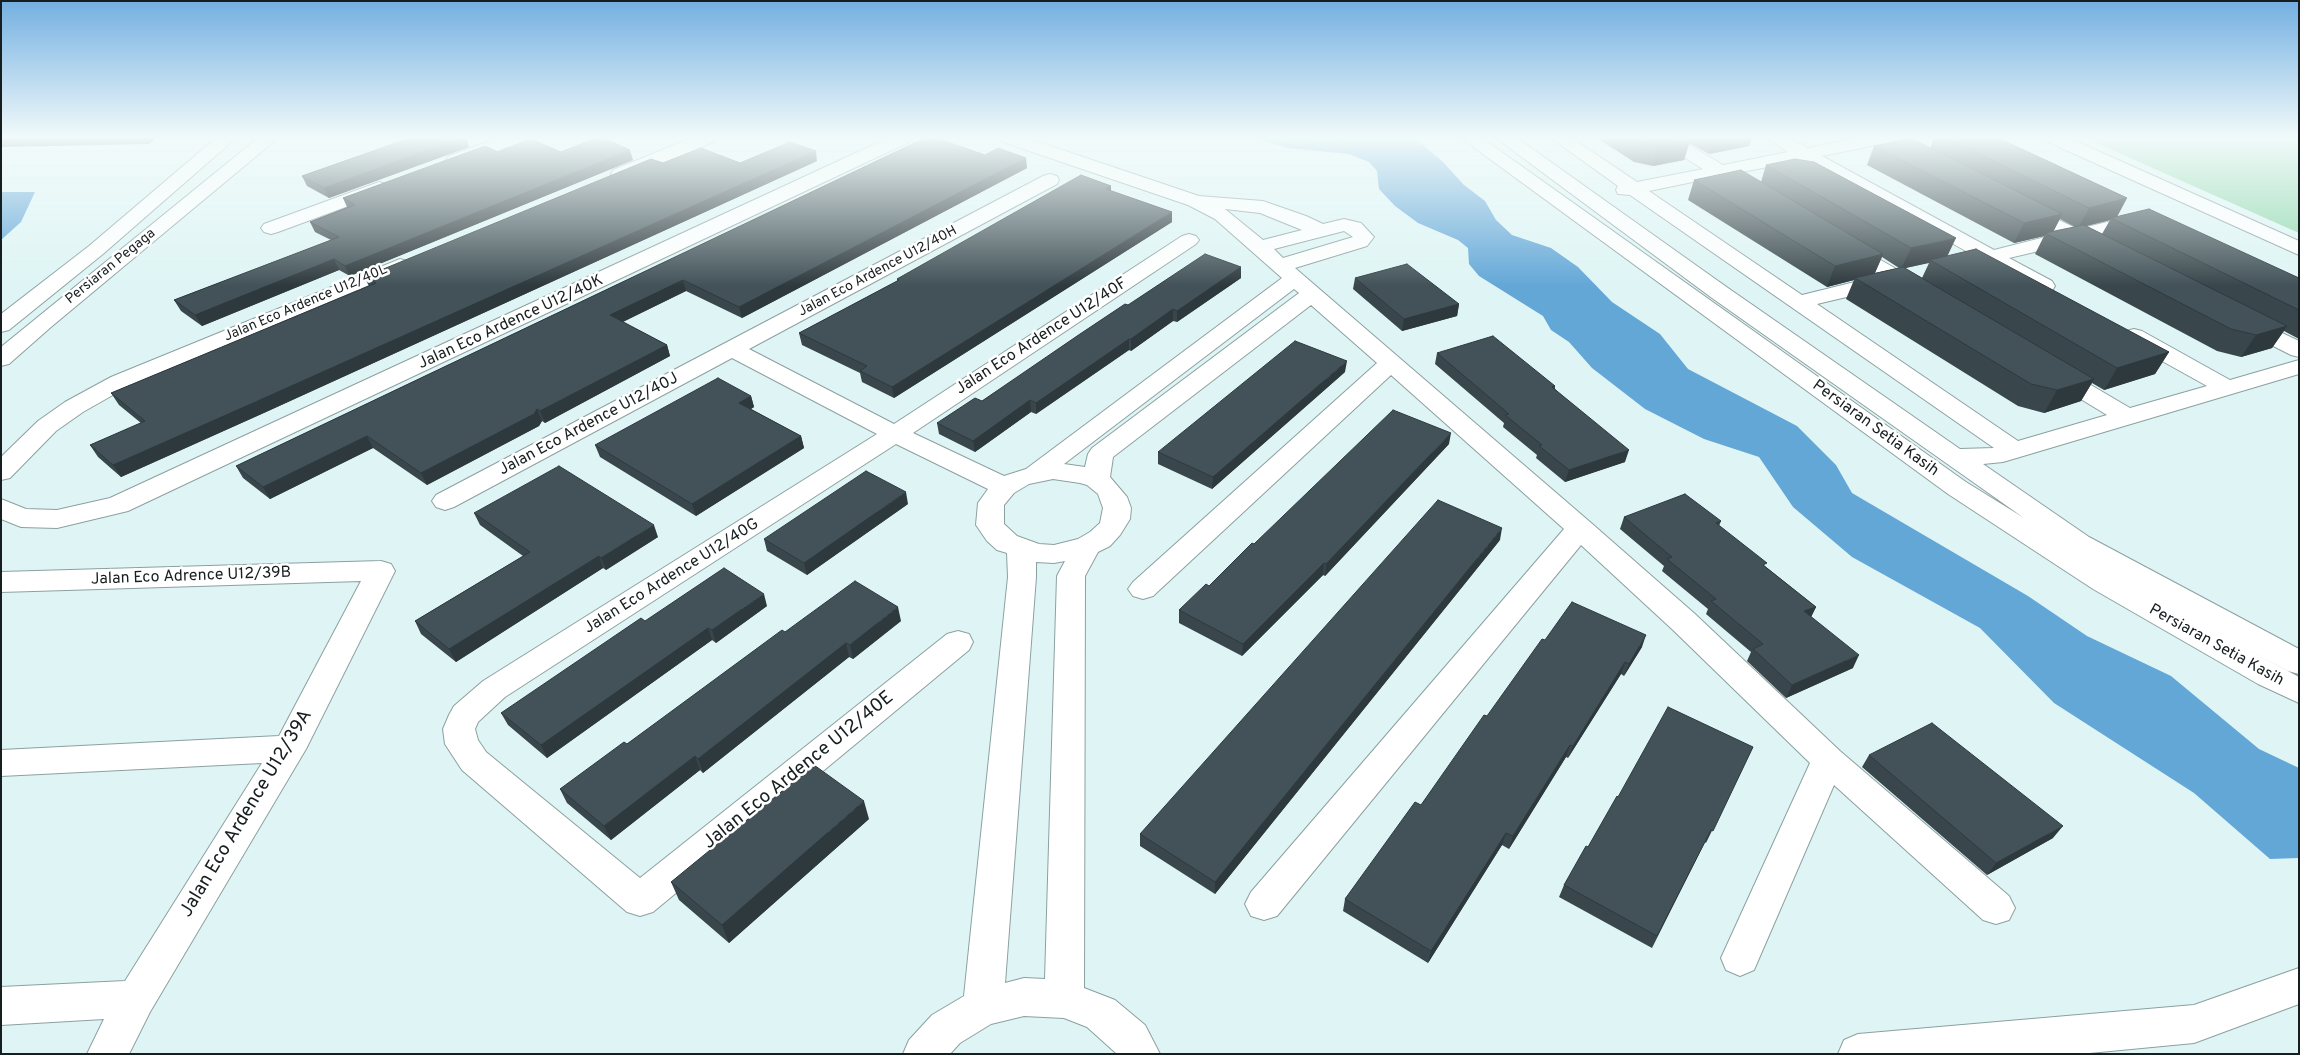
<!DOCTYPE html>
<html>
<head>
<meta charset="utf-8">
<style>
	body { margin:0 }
	#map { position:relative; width:2300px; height:1055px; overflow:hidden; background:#dff5f5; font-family:Overpass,sans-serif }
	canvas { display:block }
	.frame { position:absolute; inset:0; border:2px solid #171e1f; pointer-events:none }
</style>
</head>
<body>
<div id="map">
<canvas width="2300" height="1055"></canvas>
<div class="frame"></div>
</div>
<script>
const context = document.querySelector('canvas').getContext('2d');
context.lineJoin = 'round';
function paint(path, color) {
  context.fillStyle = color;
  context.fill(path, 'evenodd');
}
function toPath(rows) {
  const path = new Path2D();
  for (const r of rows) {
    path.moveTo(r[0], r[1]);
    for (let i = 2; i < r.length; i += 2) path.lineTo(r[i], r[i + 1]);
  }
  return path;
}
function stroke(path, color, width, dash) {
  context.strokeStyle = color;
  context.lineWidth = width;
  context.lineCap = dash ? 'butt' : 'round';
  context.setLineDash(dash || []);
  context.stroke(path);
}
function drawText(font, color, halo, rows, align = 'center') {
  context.font = font + ' Overpass,sans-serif';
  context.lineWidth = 5;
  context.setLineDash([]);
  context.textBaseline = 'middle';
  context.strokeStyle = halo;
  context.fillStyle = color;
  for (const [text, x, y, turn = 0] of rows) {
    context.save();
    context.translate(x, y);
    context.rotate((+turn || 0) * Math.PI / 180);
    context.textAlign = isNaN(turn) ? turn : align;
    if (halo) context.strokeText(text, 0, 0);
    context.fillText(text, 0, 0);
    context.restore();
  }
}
const green = toPath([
	[2085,138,2299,138,2299,233]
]);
const water = toPath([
	[1256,138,1417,140,1442,161,1464,185,1485,201,1496,220,1512,235,1551,248,1578,267,1612,302,1660,334,1688,369,1797,426,1836,465,1852,493,2028,596,2087,636,2171,676,2259,749,2299,768,2299,858,2270,859,2194,793,2054,703,1980,628,1852,557,1793,507,1759,457,1704,439,1645,409,1592,368,1569,342,1551,330,1543,316,1479,276,1469,264,1468,248,1458,240,1418,223,1395,206,1379,189,1377,171,1369,162,1349,154,1287,148],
	[1,192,35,192,21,222,1,240]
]);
const minor = toPath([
	[216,138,236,138,103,254,9,330,1,332,1,314,89,246,216,138],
	[258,138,278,138,51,327,9,364,1,366,1,347,258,138],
	[498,138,524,138,521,142,461,164,455,165,449,164,446,160,449,156,498,138],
	[691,138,716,138,713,142,627,178,620,180,613,178,611,174,613,170,691,138],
	[888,138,912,138,909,142,128,511,57,528,21,527,1,519,1,499,26,509,57,510,110,498,888,138],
	[1000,138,1027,138,1199,196,1263,201,1306,216,1323,224,1344,219,1361,223,1374,237,1367,246,1295,268,1590,522,1695,614,1840,751,2009,896,2015,908,2009,920,1996,924,1983,920,1834,785,1754,970,1740,976,1726,970,1721,958,1810,763,1673,630,1581,545,1277,916,1264,920,1251,916,1245,904,1251,892,1564,529,1391,375,1153,596,1143,599,1133,596,1128,589,1133,582,1377,363,1311,305,1113,457,1110,477,1127,497,1131,508,1130,519,1120,535,1110,546,1098,552,1085,576,1084,988,1115,1000,1145,1025,1160,1054,1117,1054,1087,1027,1064,1018,1024,1016,991,1024,960,1043,950,1054,903,1054,909,1040,932,1015,964,996,1008,577,1007,553,997,550,987,541,976,525,978,503,988,489,896,444,505,697,478,722,475,729,478,740,486,752,640,878,947,634,958,631,969,634,973,642,969,650,653,912,640,916,627,912,462,770,445,744,443,729,449,715,454,706,483,681,877,434,732,358,454,507,445,510,436,507,432,501,436,495,1043,176,1050,174,1057,176,1059,180,1057,184,749,349,894,424,1182,236,1189,234,1196,236,1199,240,1196,244,913,433,1004,476,1026,469,1282,278,1215,219,1188,205,1003,142,1000,138],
	[1225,209,1260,213,1302,230,1263,240,1225,209],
	[1344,231,1353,237,1283,258,1274,249,1344,231],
	[1294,289,1299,293,1092,448,1088,454,1085,467,1064,464,1294,289],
	[1053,479,1080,483,1087,485,1098,494,1103,508,1100,523,1090,532,1078,539,1054,545,1039,544,1017,536,1004,524,1004,505,1014,493,1029,484,1053,479],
	[1065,561,1057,576,1045,979,1024,978,1005,983,1036,577,1036,562,1054,563,1065,561],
	[1461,138,1482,138,1966,482,2024,518,1712,298,1496,138,1517,138,1728,288,1960,449,1994,448,1630,195,1618,194,1616,190,1618,186,1551,138,1572,138,1637,182,1703,169,1659,142,1656,138,1678,138,1723,165,1788,152,1767,138,1789,138,1808,148,1858,138,1896,138,1929,155,1932,159,1929,163,1917,163,1881,144,1822,156,1994,250,2057,234,2015,213,2012,209,2015,205,2022,203,2078,229,2141,214,2148,216,2151,220,2148,224,2094,237,2102,242,2105,246,2102,250,2095,252,2088,250,2073,243,2009,258,2052,281,2055,286,2052,291,2044,292,2036,291,1988,263,1981,265,1974,263,1971,259,1973,255,1803,160,1737,173,1763,189,1766,193,1763,197,1756,199,1749,197,1717,177,1649,191,1802,295,1879,276,1839,252,1836,248,1839,244,1846,242,1853,244,1924,285,1927,290,1924,295,1916,296,1908,295,1893,286,1817,304,2018,441,2107,415,2046,378,2042,373,2046,368,2054,366,2062,368,2130,408,2207,386,2126,341,2123,336,2126,331,2134,329,2142,331,2230,380,2299,360,2299,374,2003,462,1983,464,2089,537,2299,649,2299,674,2288,671,2239,645,2299,677,2299,703,2258,684,2093,589,1948,494,1461,138],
	[2045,138,2069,138,2299,241,2299,255,2048,142,2045,138],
	[379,182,386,184,388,188,386,192,278,232,271,234,264,232,261,228,264,224,379,182],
	[400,259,407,261,410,265,407,269,127,387,83,412,56,431,10,478,1,480,1,457,38,421,65,402,111,377,400,259],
	[2244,315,2299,341,2299,357,2291,355,2236,327,2233,322,2236,317,2244,315],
	[381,561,391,564,395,571,306,749,150,1012,129,1054,87,1054,104,1019,1,1025,1,987,125,981,262,763,1,776,1,750,279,736,361,581,1,592,1,572,381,561],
	[2299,968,2299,1004,2194,1043,2079,1054,1838,1054,1844,1040,1858,1034,2194,1005,2299,968]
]);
const wall = toPath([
	[1,138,156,138,149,144,1,147],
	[410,138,466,138,469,147,329,198,307,186,302,176],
	[925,138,985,155,1027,168,742,318,686,291,623,322,667,345,670,356,545,423,542,421,539,426,427,485,373,448,270,499,243,478,236,466],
	[1597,138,1752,138,1749,146,1709,154,1689,143,1684,160,1653,166,1634,162],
	[1934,138,1998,138,2127,198,2117,217,2299,278,2299,339,2284,331,2272,348,2241,357,2217,351,2035,254,2044,236,2014,243,1867,165,1874,146,1930,148],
	[2060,219,2075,227,2053,232],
	[2110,220,2102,234,2086,226],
	[498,152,561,152,633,160,350,276,339,270,202,326,181,311,174,300,331,240,315,232,310,222,347,207,343,198],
	[817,161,266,412,121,477,98,457,90,445,141,423,119,405,111,393,369,286,364,277,663,163,740,163],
	[1766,165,1948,256,2169,352,2155,374,2104,390,2092,383,2081,401,2044,413,2018,406,1846,299,1854,280,1827,287,1688,200,1694,180,1761,182],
	[1882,257,1899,268,1875,273],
	[1927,263,1929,263,1922,278,1905,268],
	[1111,186,1111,191,1172,222,894,398,862,382,860,373,802,345,799,333,897,281,897,279],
	[1241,267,1241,278,1177,322,1173,321,1131,351,1129,350,1036,414,1031,412,975,452,939,434,937,423,982,401,1128,305],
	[1355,278,1459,304,1457,316,1402,331,1353,289],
	[1437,353,1555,386,1555,389,1625,462,1565,482,1536,458,1537,455,1503,427,1504,423,1435,364],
	[1345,372,1212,489,1158,464,1158,452],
	[751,396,754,407,751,409,801,436,804,448,696,516,600,457,595,445],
	[1449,444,1325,576,1323,575,1242,656,1179,623,1179,610,1209,586,1254,544],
	[908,504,807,575,767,551,764,539],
	[474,513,658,537,606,570,603,568,456,662,421,634,415,621,523,556,480,525],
	[1624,517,1721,521,1719,526,1766,567,1816,607,1811,617,1853,668,1786,698,1747,661,1751,652,1706,614,1708,609,1662,571,1664,566,1620,529],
	[1500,540,1215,894,1140,846,1140,834],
	[767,606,716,643,712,640,547,758,508,725,501,713,645,621],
	[901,621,853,659,849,657,703,773,700,770,611,840,567,803,560,789,627,744,785,632],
	[1545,640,1642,647,1624,676,1621,674,1568,758,1566,757,1509,849,1502,845,1428,963,1343,911,1345,899,1421,805],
	[1753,747,1706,843,1705,842,1652,948,1559,897,1564,885,1588,847,1618,797],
	[1869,755,2053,838,1987,875,1862,767],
	[869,819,729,943,679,900,671,882]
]);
const shadedWall = toPath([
	[146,138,156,138,149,144],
	[461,138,466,138,469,147,329,198,324,188],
	[1714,138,1752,138,1749,146,1709,154],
	[1690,141,1684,160,1653,166,1658,146],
	[630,150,633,160,350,276,345,266],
	[816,151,817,161,266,412,121,477,113,465],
	[1026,158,1027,168,742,318,739,307],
	[1111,186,1111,196,1106,189],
	[2127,198,2116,218,2111,218,2110,220,2078,228,2089,208],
	[1172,212,1172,222,894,398,892,387],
	[2062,214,2052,234,2045,233,2044,236,2014,243,2024,223],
	[1956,238,1946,259,1930,260,1929,263,1901,269,1911,248],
	[1883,254,1874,275,1855,278,1854,280,1827,287,1835,266],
	[334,259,339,270,202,326,195,315],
	[1241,267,1241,278,1177,322,1177,311],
	[683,280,686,291,614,326,610,315],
	[1459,304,1457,316,1402,331,1404,319],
	[1173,309,1173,321,1131,351,1131,339],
	[2287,326,2272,348,2241,357,2256,335],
	[1129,339,1129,350,1036,414,1036,403],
	[667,345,670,356,545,423,540,411],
	[2169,352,2155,374,2104,390,2117,368],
	[1347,361,1345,372,1212,489,1213,477],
	[2094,379,2081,401,2044,413,2057,390],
	[751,396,754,407,742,414,739,403],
	[1030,400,1031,412,975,452,973,441],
	[537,409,542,421,539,426,427,485,421,473],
	[1451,433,1449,444,1325,576,1326,564],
	[367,436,373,448,270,499,263,487],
	[801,436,804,448,696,516,692,504],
	[1629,450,1625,462,1565,482,1569,470],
	[906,492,908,504,807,575,804,563],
	[654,525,658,537,606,570,601,558],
	[1502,528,1500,540,1215,894,1215,882],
	[599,556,603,568,456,662,449,649],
	[1324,563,1323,575,1242,656,1243,644],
	[764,594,767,606,716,643,712,630],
	[898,607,901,621,853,659,850,645],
	[1816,607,1810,619,1804,611],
	[708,628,712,640,547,758,541,745],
	[1646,635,1642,647,1624,676,1629,664],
	[846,643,849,657,703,773,698,759],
	[1859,655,1853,668,1786,698,1792,685],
	[1625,662,1621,674,1568,758,1573,746],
	[1570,745,1566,757,1509,849,1513,836],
	[695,756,700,770,611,840,604,826],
	[864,801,869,819,729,943,722,925],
	[2063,826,2053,838,1987,875,1996,863],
	[1506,833,1502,845,1428,963,1431,951]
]);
const building = toPath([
	[410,138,461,138,324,188,302,176,410,138],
	[596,138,603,138,630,150,345,266,334,259,195,315,174,300,339,237,310,222,355,205,343,198,485,146,498,152,531,139,561,152,596,138],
	[925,138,936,138,985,155,998,148,1026,158,739,307,683,280,610,315,667,345,540,411,537,409,534,414,421,473,367,436,263,487,236,466,925,138],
	[1632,138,1686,138,1690,141,1658,146,1640,143,1632,138],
	[1911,138,2062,214,2024,223,1874,146,1911,138],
	[1947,138,1998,138,2127,198,2089,208,1947,138],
	[790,142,816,151,260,400,113,465,90,445,145,421,111,393,376,283,364,277,651,159,663,163,701,148,740,163,790,142],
	[1795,159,1814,162,1956,238,1911,248,1766,165,1795,159],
	[1741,170,1883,254,1835,266,1694,180,1741,170],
	[1081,175,1111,186,1106,189,1172,212,892,387,860,371,867,366,799,333,899,280,897,279,1081,175],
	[2149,209,2299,278,2299,310,2111,218,2149,209],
	[2084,225,2287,326,2256,335,2231,329,2045,233,2084,225],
	[1976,249,2169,352,2117,368,1930,260,1976,249],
	[1205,254,1241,267,1177,311,1173,309,1131,339,1129,339,1036,403,1030,400,973,441,937,423,975,398,982,401,1080,334,1125,304,1128,305,1205,254],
	[1407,264,1459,304,1404,319,1355,278,1407,264],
	[1903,267,2094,379,2057,390,2031,384,1855,278,1903,267],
	[1493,336,1555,386,1552,387,1629,450,1569,470,1539,446,1542,445,1505,415,1509,414,1437,353,1493,336],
	[1295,341,1347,361,1213,477,1158,452,1295,341],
	[718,378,751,396,739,403,801,436,692,504,595,445,718,378],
	[1393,410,1451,433,1326,564,1324,563,1243,644,1179,610,1206,584,1209,586,1252,543,1254,544,1393,410],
	[559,466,654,525,601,558,599,556,449,649,415,621,530,552,474,513,559,466],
	[866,471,906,492,804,563,764,539,866,471],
	[1685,494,1721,521,1716,523,1767,563,1763,565,1816,607,1804,611,1859,655,1792,685,1753,649,1763,644,1711,601,1716,599,1667,559,1672,557,1624,517,1685,494],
	[1438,500,1502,528,1215,882,1140,834,1438,500],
	[724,568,764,594,712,630,708,628,541,745,501,713,641,618,645,621,724,568],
	[855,581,898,607,850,645,846,643,698,759,695,756,604,826,560,789,624,742,627,744,782,630,785,632,855,581],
	[1572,602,1646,635,1629,664,1625,662,1573,746,1570,745,1513,836,1506,833,1431,951,1345,899,1415,802,1421,805,1484,715,1487,716,1542,639,1545,640,1572,602],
	[1668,707,1753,747,1713,831,1711,830,1657,936,1564,885,1586,846,1588,847,1617,796,1618,797,1668,707],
	[1932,723,2063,826,1996,863,1869,755,1932,723],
	[814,765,864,801,722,925,671,882,814,765]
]);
const farStreetnames = [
	["Persiaran Pegaga",111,267,-39],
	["Jalan Eco Ardence U12/40H",878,272,-28],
	["Jalan Eco Ardence U12/40L",306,304,-23]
];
const streetNames = [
	["Jalan Eco Ardence U12/40K",511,323,-25],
	["Jalan Eco Ardence U12/40F",1042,337,-33],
	["Jalan Eco Ardence U12/40J",589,425,-28],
	["Persiaran Setia Kasih",1875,429,36],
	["Jalan Eco Adrence U12/39B",191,577,-2],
	["Jalan Eco Ardence U12/40G",672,577,-32],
	["Persiaran Setia Kasih",2216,646,29]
];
const nearStreetnames = [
	["Jalan Eco Ardence U12/40E",799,771,-39],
	["Jalan Eco Ardence U12/39A",247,814,-59]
];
paint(green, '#8fd8aa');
paint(water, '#63a7d7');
stroke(minor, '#8ca0a0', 2);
paint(minor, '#fff');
paint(wall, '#39474c');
paint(shadedWall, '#2e393e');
paint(building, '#425258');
stroke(building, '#2e393e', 1);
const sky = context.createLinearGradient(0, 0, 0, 286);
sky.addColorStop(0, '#73afe1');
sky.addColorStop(0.48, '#f1fafa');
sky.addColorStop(1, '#f1fafa00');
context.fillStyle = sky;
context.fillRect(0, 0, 2300, 286);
drawText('14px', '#171e1f', '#fff', farStreetnames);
drawText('16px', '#171e1f', '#fff', streetNames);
drawText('19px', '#171e1f', '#fff', nearStreetnames);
</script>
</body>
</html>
